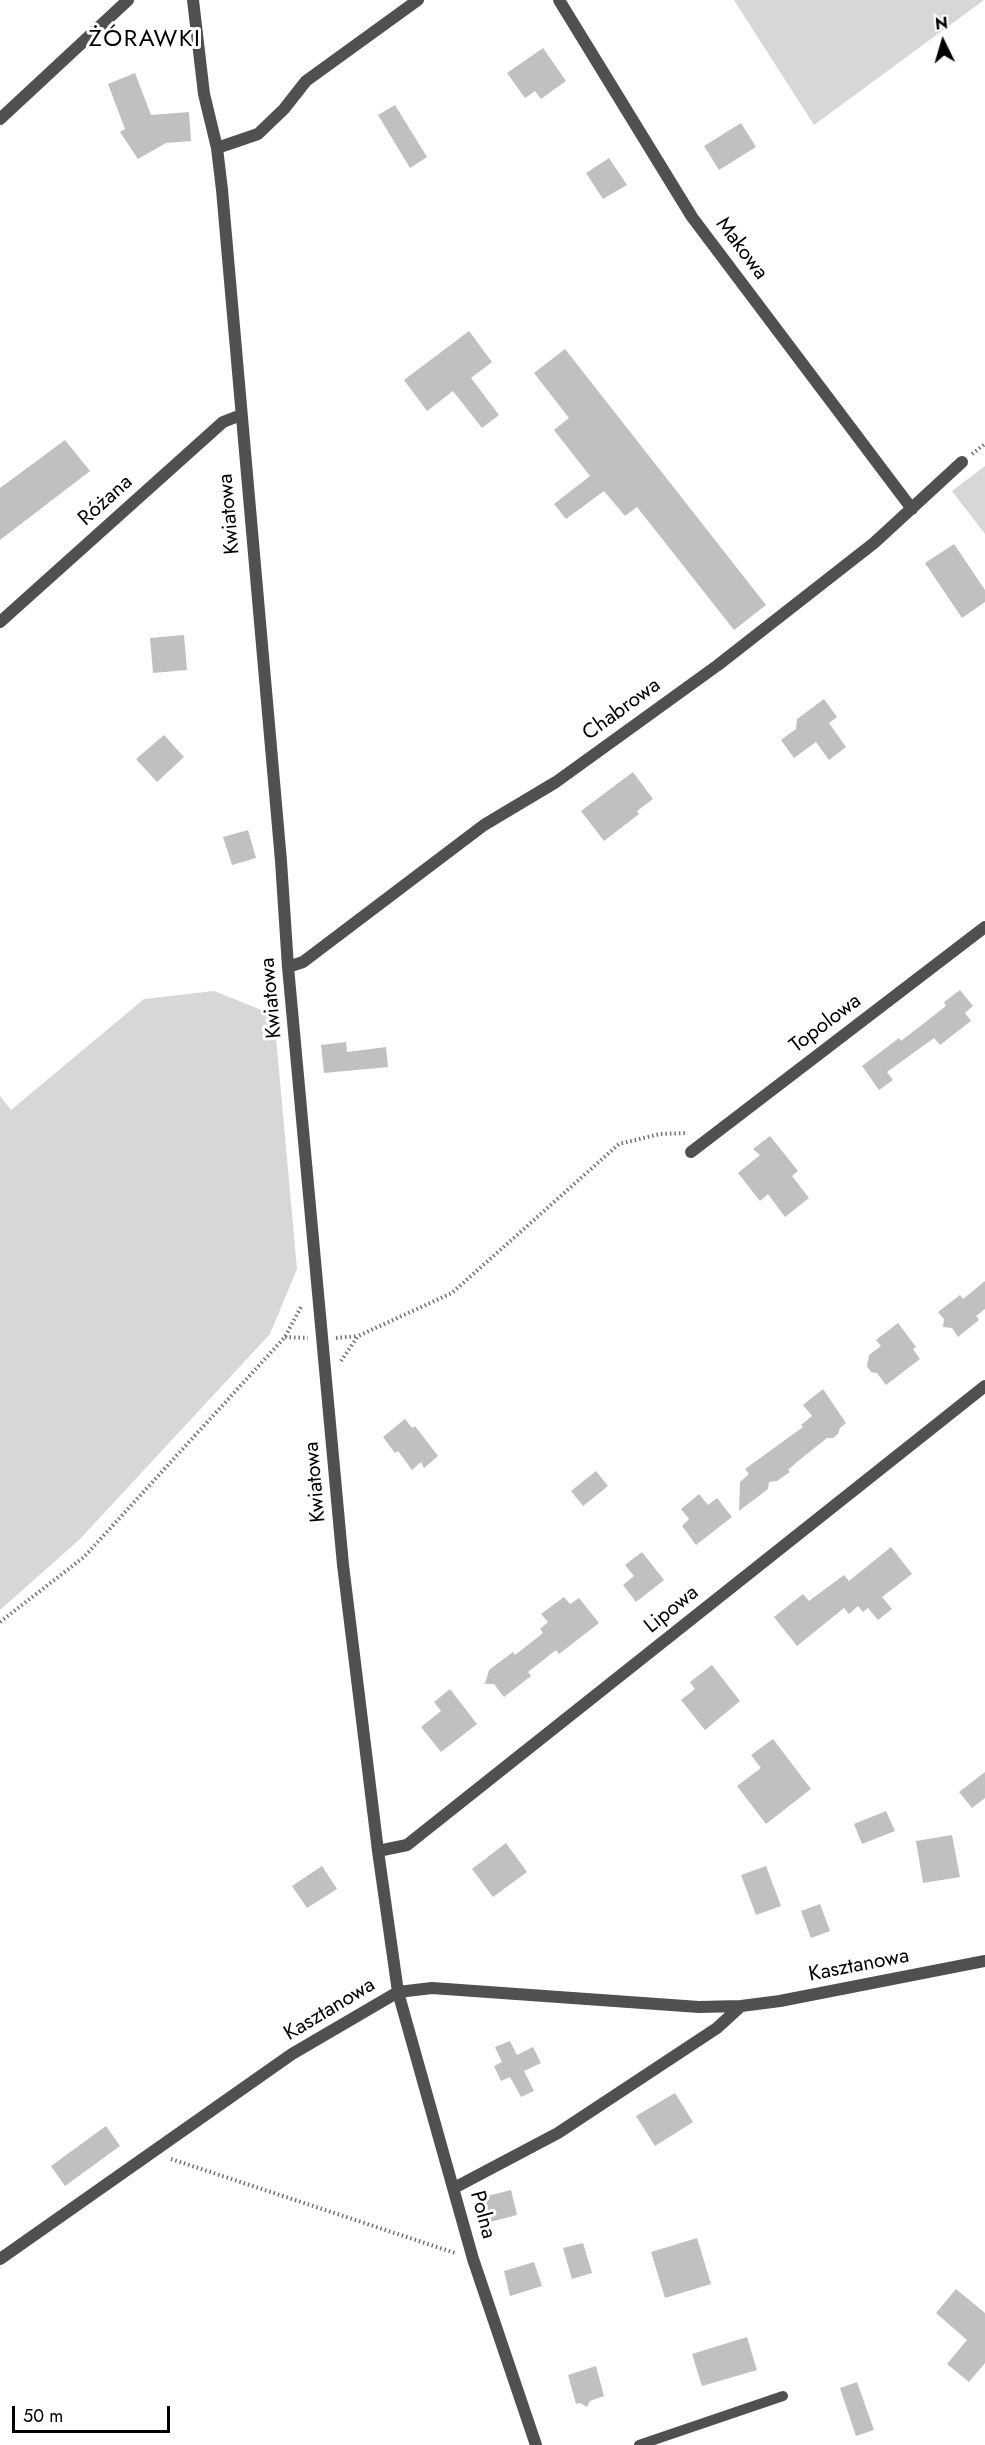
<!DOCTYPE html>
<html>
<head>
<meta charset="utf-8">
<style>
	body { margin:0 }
	#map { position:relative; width:985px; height:2445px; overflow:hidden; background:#fff; font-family:Jost,sans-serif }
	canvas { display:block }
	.north { position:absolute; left:913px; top:12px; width:60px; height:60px; -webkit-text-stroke:4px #fff; paint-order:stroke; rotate:355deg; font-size:16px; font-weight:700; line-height:24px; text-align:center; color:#000 }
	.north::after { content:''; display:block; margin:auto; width:21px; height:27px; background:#000; clip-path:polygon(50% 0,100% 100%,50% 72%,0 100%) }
	.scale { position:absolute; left:12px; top:2406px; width:158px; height:27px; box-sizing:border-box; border:3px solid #000; border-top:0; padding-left:8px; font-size:18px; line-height:21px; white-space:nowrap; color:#000; -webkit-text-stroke:4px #fff; paint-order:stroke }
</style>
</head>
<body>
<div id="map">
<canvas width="985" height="2445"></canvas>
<div class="north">N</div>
<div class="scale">50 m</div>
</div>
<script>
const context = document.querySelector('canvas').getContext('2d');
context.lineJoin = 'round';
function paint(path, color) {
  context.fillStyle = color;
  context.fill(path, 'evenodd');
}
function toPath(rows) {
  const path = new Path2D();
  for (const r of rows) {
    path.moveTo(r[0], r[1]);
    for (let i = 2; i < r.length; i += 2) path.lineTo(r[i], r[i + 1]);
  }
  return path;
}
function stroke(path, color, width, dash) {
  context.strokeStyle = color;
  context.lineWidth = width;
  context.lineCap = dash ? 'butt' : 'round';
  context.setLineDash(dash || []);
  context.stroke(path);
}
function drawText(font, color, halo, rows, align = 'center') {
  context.font = font + ' Jost,sans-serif';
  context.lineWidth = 6;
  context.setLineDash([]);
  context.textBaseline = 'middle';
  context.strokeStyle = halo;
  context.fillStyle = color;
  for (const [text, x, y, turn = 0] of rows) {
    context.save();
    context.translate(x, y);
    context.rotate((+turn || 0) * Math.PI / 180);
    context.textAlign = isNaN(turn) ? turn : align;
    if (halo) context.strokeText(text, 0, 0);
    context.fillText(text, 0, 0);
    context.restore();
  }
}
const green = toPath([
	[734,0,984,0,814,125],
	[985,466,985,534,952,491],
	[214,991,274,1015,297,1269,270,1334,80,1539,0,1610,0,1096,11,1110,144,999]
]);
const building = toPath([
	[543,48,566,81,541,99,535,91,525,98,507,73],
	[135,73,151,115,189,112,191,141,166,143,138,159,120,132,125,129,108,84],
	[395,105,427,157,410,168,378,115],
	[741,123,756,147,719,170,704,146],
	[609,158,627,185,603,199,586,173],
	[469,331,492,362,471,378,499,415,482,428,453,391,427,411,404,380],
	[565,349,766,605,734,630,637,507,625,516,604,491,566,519,554,504,590,476,554,430,569,418,534,373],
	[65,440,90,471,0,540,0,488],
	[954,544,985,590,985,602,962,618,925,563],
	[184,635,187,670,153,673,150,638],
	[824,699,837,717,829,723,846,747,829,760,816,742,794,758,781,740,796,729,797,719],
	[164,735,184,757,157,782,136,759],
	[633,772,653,799,637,811,639,814,604,841,581,811],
	[248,830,256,858,232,865,223,837],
	[960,990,973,1006,965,1013,971,1021,940,1045,934,1038,887,1072,893,1080,879,1090,862,1066,899,1038,901,1041,946,1006,944,1002],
	[346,1042,347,1052,386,1047,388,1067,324,1073,321,1045],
	[770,1136,798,1171,792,1176,809,1198,785,1217,768,1194,760,1201,738,1173,760,1155,753,1149],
	[985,1281,985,1309,976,1316,979,1320,958,1337,952,1328,943,1327,944,1319,938,1312,960,1295,963,1299],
	[898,1323,916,1347,913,1349,920,1359,886,1385,877,1373,871,1372,867,1366,869,1355,881,1346,876,1340],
	[823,1389,846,1423,840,1428,838,1434,833,1438,827,1438,797,1462,788,1470,790,1472,777,1481,769,1482,768,1489,739,1511,740,1482,749,1474,745,1469,803,1427,801,1425,812,1416,803,1405],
	[405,1419,412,1428,415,1426,438,1456,424,1468,421,1462,412,1470,398,1451,395,1453,383,1437],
	[596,1471,608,1486,583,1506,571,1491],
	[699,1494,708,1505,717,1498,732,1517,696,1545,682,1526,689,1519,681,1509],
	[891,1547,912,1574,882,1597,892,1609,878,1620,868,1608,863,1612,858,1606,849,1614,844,1608,797,1646,774,1617,803,1594,809,1601,844,1575,849,1581],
	[642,1552,664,1580,636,1602,623,1585,634,1576,625,1565],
	[564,1597,570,1604,579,1598,599,1623,559,1654,556,1650,528,1672,531,1676,504,1697,494,1684,485,1684,489,1670,513,1652,515,1655,543,1633,540,1629,548,1622,541,1614],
	[712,1665,740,1701,705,1730,681,1700,695,1689,690,1682],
	[450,1689,477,1724,441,1752,421,1727,441,1711,434,1702],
	[773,1739,811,1789,766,1824,737,1786,761,1768,751,1755],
	[985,1772,985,1798,972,1808,959,1792],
	[886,1811,895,1831,862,1844,854,1824],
	[952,1835,960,1877,923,1883,916,1841],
	[506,1843,527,1872,493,1897,472,1869],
	[322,1866,337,1889,307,1908,292,1886],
	[766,1866,781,1906,756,1915,741,1875],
	[820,1904,830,1931,811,1938,801,1911],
	[510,2041,517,2055,533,2047,541,2063,524,2071,534,2091,521,2097,510,2077,501,2081,494,2066,502,2062,495,2047],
	[675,2093,693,2122,655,2146,636,2116],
	[106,2126,120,2146,65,2186,51,2166],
	[511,2190,517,2215,490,2222,483,2197],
	[697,2238,711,2284,665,2298,651,2252],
	[583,2243,592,2273,572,2279,563,2248],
	[534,2262,542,2286,510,2296,504,2271],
	[956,2289,985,2313,985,2363,969,2382,947,2364,967,2340,936,2313],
	[747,2337,757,2370,702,2386,692,2354],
	[596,2366,604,2396,590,2401,587,2407,580,2403,576,2404,568,2375],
	[857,2382,874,2430,856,2436,840,2388]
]);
const path = toPath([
	[972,454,985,444],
	[285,1337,308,1338],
	[336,1338,358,1336],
	[341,1361,358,1336,452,1293,619,1144,660,1134,688,1133],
	[0,1622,84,1557,285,1337,302,1305],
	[171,2159,455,2253]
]);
const service = toPath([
	[639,2445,783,2396]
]);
const minor = toPath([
	[193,0,204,94,217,148,222,190,281,861,288,967,343,1565,378,1851,398,1992,473,2259,536,2445],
	[559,0,692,217,912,509],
	[0,119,128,0],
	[217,148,258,134,284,109,306,81,418,0],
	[0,622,223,422,241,415],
	[288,967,303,962,484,825,556,782,718,665,874,543,962,462],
	[691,1152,985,927],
	[378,1851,407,1845,985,1386],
	[454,2188,558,2133,717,2028,741,2006],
	[0,2259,292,2054,398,1992,432,1988,699,2007,741,2006,780,2001,985,1961]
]);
const streetNames = [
	["Makowa",741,249,53],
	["Różana",106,501,-42],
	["Kwiatowa",230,514,-95],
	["Chabrowa",622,710,-36],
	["Kwiatowa",272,998,-95],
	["Topolowa",826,1024,-37],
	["Kwiatowa",316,1482,-95],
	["Lipowa",672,1610,-39],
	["Kasztanowa",859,1966,-11],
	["Kasztanowa",330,2010,-31],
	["Polna",482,2215,75]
];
const quarterNames = [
	["ŻÓRAWKI",145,40]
];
paint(green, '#d7d7d7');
paint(building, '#c0c0c0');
stroke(path, '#727272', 4, [1.5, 3]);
stroke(service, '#505050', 10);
stroke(minor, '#505050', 12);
drawText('21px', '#000', '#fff', streetNames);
context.letterSpacing = '1.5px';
drawText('24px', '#000', '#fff', quarterNames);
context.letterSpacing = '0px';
</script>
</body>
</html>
